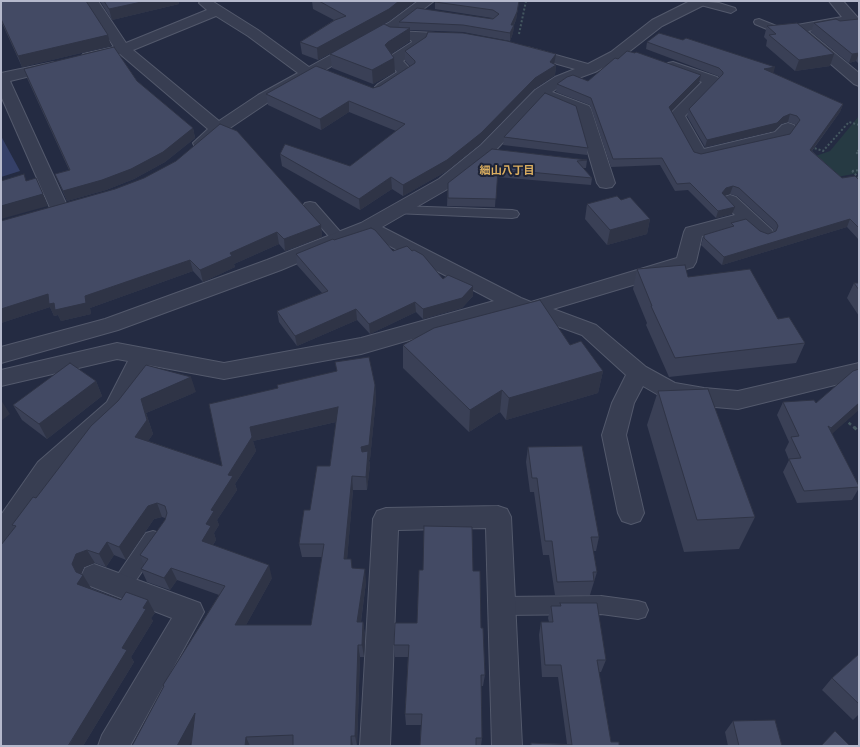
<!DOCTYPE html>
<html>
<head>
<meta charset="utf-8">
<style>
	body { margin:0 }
	#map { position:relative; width:860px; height:747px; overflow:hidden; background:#242b42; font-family:"Fira Sans Condensed",sans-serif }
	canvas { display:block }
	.frame { position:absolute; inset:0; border:2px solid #b5b9cc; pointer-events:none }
</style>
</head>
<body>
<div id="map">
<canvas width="860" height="747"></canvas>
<div class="frame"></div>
</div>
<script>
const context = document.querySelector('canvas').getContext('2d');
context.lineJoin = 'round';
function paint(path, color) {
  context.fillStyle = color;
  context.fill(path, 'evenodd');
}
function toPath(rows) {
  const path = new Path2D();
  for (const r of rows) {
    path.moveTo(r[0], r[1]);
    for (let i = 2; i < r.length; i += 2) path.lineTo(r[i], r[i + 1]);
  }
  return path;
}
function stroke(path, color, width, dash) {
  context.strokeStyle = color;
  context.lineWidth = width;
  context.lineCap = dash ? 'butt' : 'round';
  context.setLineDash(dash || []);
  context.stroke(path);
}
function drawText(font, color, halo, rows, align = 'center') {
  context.font = font + ' "Fira Sans Condensed","Noto Sans JP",sans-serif';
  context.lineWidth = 4;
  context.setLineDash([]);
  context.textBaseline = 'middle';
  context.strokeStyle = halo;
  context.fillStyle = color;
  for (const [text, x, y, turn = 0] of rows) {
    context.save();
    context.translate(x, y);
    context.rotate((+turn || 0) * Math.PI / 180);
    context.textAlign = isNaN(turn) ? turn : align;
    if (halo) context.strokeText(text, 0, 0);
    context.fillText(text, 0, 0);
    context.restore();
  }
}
const green = toPath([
	[859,116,859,173,799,184,784,167,830,151]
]);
const water = toPath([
	[1,136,20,171,1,177]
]);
const pathFar2 = toPath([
	[519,34,526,1],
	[811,147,823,151,849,122,859,125],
	[859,150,856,152,859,155],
	[852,171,859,178],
	[852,171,859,170]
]);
const pathFar1 = toPath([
	[844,419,855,428]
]);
const path = toPath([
	[854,427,859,432]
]);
const lane = toPath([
	[696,1,719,3,735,8,736,10,731,13,697,4,696,1],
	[759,19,779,27,789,26,794,29,789,32,774,32,755,24,754,22,755,20,759,19],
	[310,202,315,203,344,236,346,239,344,242,339,243,334,242,305,209,303,206,305,203,310,202],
	[399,206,512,210,517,211,519,214,517,217,512,218,394,213,392,210,394,207,399,206],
	[153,531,160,533,162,539,160,545,128,592,121,595,114,592,111,586,114,580,146,533,153,531],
	[601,596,638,601,645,603,648,610,645,617,638,619,601,614,501,615,494,612,491,606,494,600,501,597,601,596]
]);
const street = toPath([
	[84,1,98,1,126,43,207,10,199,3,201,1,212,1,258,30,309,67,390,22,418,1,434,1,395,31,456,34,461,35,463,38,461,41,456,42,426,41,427,43,425,46,403,61,414,73,411,76,388,90,383,92,378,90,375,87,378,84,397,72,387,60,389,57,412,42,411,40,391,39,385,36,270,101,224,132,207,147,201,148,195,147,193,143,208,129,120,54,88,61,83,60,81,57,83,54,114,47,84,1],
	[216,16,248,36,298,73,258,95,219,121,133,50,216,16],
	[690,1,708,1,706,4,662,26,621,58,595,72,565,83,552,92,589,106,591,109,615,183,612,187,606,188,600,187,597,183,576,112,543,100,493,153,451,187,382,227,521,298,531,302,677,258,684,232,686,228,735,215,721,201,724,197,730,195,736,197,772,230,774,234,772,238,765,240,758,238,744,225,702,236,696,262,693,267,553,309,596,325,646,367,675,383,704,388,738,391,859,363,859,379,738,409,704,406,670,399,662,397,643,386,634,403,626,435,644,513,640,521,631,524,622,521,618,513,602,435,612,403,626,375,582,335,513,310,361,354,224,379,148,365,123,414,56,476,10,544,1,547,1,515,38,462,107,402,128,361,117,359,1,386,1,370,117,343,224,363,361,338,494,301,367,234,281,270,118,330,1,363,1,347,105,319,267,260,361,223,439,179,481,145,535,90,555,77,575,69,522,54,520,51,522,48,527,47,588,64,611,52,652,20,690,1],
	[829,1,843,1,859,19,857,22,852,23,808,31,859,73,859,86,854,84,790,29,792,26,797,25,842,17,829,1],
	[54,62,59,63,61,66,59,69,10,81,69,210,66,214,60,216,54,214,51,210,1,96,1,73,54,62],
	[673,62,717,77,720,80,685,116,704,149,775,132,782,125,788,123,794,125,796,128,787,140,699,160,693,159,669,115,702,82,668,69,666,66,668,63,673,62],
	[498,506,507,509,511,517,522,746,492,746,486,528,398,530,390,746,360,746,373,519,377,511,386,508,498,506],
	[94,564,200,603,204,612,130,746,98,746,102,735,172,618,85,584,81,576,85,568,94,564]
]);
const wall = toPath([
	[1,1,111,46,22,67,1,21],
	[100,1,178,1,179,4,112,20],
	[312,1,414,1,414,2,389,21,318,60,302,54,300,42,334,20,313,9],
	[519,1,516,20,514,25,513,33,510,41,463,32,410,30,410,41,391,54,395,72,373,84,332,68,330,54,390,27,399,27,399,22,494,18,492,18,435,9,435,2],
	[859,19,859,64,856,61,849,63,811,32,814,23],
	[767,26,830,66,795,71,766,46,767,40,764,37],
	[647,42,773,73,843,104,840,112,812,151,842,178,859,180,859,240,847,227,722,265,701,245,704,235,729,227,731,223,768,234,774,232,773,229,737,196,730,194,724,196,732,214,716,218,688,190,675,191,660,165,611,167,590,105,556,92,557,84,588,81,701,75,699,83,671,111,694,152,701,154,790,134,796,125,794,124,788,122,781,124,774,131,705,147,687,116,689,109,719,77,718,76,646,49],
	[405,51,554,64,556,65,555,75,534,89,480,144,447,171,403,196,392,189,360,210,282,166,280,154,350,166,396,131,349,112,321,130,268,105,266,94,373,88,380,86,410,66,405,61],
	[24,69,137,81,193,128,195,138,165,162,134,179,106,190,67,201,55,174,69,170,27,78],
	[504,137,588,148,587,155,503,145],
	[492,149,587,160,586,168,583,168,592,178,591,185,497,177,495,207,447,206,448,183],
	[587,204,650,219,647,234,607,245,585,219],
	[1,221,321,225,322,237,285,251,279,244,234,264,235,267,203,282,193,271,90,308,91,314,61,321,58,315,54,316,50,307,1,323],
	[334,240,393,251,473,296,462,308,423,319,416,312,370,334,357,320,297,346,279,322,277,311,322,293,297,265,296,254],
	[637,269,688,277,778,319,805,343,796,363,669,377,646,325,647,323,633,289],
	[854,283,859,283,859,316,847,298],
	[403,345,603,371,598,393,506,420,500,412,469,432,403,368],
	[853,371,832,434,859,486,859,488,852,500,797,503,783,472,789,460,785,450,789,442,777,415,783,402,816,403],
	[96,381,102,396,47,439,22,420,13,405],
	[375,385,376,399,370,459,369,460,370,465,367,490,353,490,347,559,352,568,366,582,361,622,363,622,365,635,364,657,360,657,357,746,293,746,293,745,191,746,192,741,163,685,219,595,177,580,170,590,147,582,141,569,144,565,140,555,165,520,165,518,162,517,154,519,126,560,114,555,106,567,95,563,84,567,81,574,91,588,121,600,148,600,155,613,151,618,153,621,131,657,134,662,83,746,1,746,14,528,12,525,36,498,91,426,196,392,146,413,153,434,148,441,222,466,209,404],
	[336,422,330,466,310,510,299,544,302,557,322,557,311,625,246,625,272,578,213,545,216,540,214,533,219,525,217,520,237,490,235,484,256,451,253,441],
	[658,391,755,517,739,549,684,552,647,425],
	[528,447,599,537,596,551,593,551,597,572,590,595,555,595,549,555,543,555,534,492,530,492,526,462],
	[473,571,481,628,485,675,483,686,481,686,482,738,481,746,420,746,421,725,406,725,405,714,408,657,395,657,394,645],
	[560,603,606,660,601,672,599,672,611,742,619,746,530,746,531,743,567,744,558,677,542,677,539,635,541,622,549,622,548,618,551,606,560,606],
	[859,654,859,714,853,720,822,690,832,678],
	[733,721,782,746,728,746,725,732]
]);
const shadedWall = toPath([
	[146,1,178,1,179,4,112,20,109,9],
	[399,1,414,1,414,2,389,21,318,60,317,48],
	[519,1,516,20,510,32,511,25],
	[514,25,513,33,510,41,510,33],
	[410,28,410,41,388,56,385,45,388,42],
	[108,35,111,46,22,67,18,56],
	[859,53,856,61,849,63,852,54],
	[556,54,554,65,556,65,555,75,534,89,480,144,447,171,403,196,403,185,550,62],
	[834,54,830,66,795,71,799,60],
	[394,58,395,72,373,84,372,70],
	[775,67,773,75,764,69],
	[701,75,699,83,668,115,669,107],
	[349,101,349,112,321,130,320,119],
	[843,104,840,112,807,157,810,150],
	[790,114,788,122,781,124,774,131,705,147,707,140],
	[193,128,195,138,165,162,134,179,106,190,67,201,63,191],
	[391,177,392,189,360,210,359,199],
	[733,186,730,194,724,196,722,193,726,188],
	[43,194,48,206,1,219,1,206],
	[735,207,732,214,716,218,718,211],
	[650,219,647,234,607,245,610,230],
	[850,219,847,227,722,265,724,257],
	[321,225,322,237,285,251,284,239],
	[277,232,279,244,234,264,235,267,203,282,200,270,230,253],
	[190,260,193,271,90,308,91,314,61,321,58,315,54,316,50,307,1,323,1,309,48,294,85,296],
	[473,286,473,296,462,308,423,319,423,309],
	[415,302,416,312,370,334,369,324],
	[356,309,357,320,297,346,295,336],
	[603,371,598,393,506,420,509,398],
	[191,377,196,392,146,413,153,434,141,451,135,437,141,399],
	[96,381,102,396,47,439,39,424],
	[375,385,376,399,370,459,369,460,370,465,367,490,366,477,363,461,361,447],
	[502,390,500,412,469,432,470,410],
	[1,400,10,414,1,421],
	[859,403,859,410,824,441,831,428],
	[338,407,340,421,253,441,250,427],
	[252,437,256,451,235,484,237,490,217,520,219,525,214,533,216,540,207,554,202,541,206,524,211,510,228,475],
	[352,476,353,490,346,572,344,559],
	[157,503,162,517,154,519,126,560,119,547,148,506],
	[107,542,114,555,106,567,99,554],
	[87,550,95,563,84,567,80,577,83,575,91,588,85,596,77,584,76,572,72,564,76,554],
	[269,565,272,578,239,638,235,625],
	[171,568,177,580,170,590,164,578],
	[365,569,366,582,359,635,357,622],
	[148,600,155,613,151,618,153,621,131,657,134,662,83,746,69,746,122,648,143,608],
	[363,622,365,635,364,657,362,645],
	[358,645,360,657,357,746,355,736],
	[195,713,201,724,189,746,177,746],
	[351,736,353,746,351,746],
	[246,737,250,746,245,746]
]);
const building = toPath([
	[1,1,86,1,108,35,18,56,1,19,1,1],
	[104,1,146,1,109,9,104,1],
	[319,1,399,1,389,9,317,48,300,42,335,20,346,16,319,1],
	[436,1,519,1,517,12,511,25,514,25,510,33,463,25,399,22,417,8,493,19,499,14,493,10,435,2,436,1],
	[836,19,840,21,859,19,859,53,852,54,814,23,836,19],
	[797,23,834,54,799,60,769,35,776,34,767,26,797,23],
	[384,24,390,27,410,28,388,42,385,45,394,58,372,70,330,54,384,24],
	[428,32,463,33,507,41,556,54,550,62,556,65,535,78,481,133,447,160,403,185,391,177,359,199,280,154,285,144,350,166,405,124,349,101,320,119,266,94,316,66,373,88,380,86,415,63,415,61,405,51,426,37,428,32],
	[659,33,683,40,686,38,775,67,764,69,843,104,810,150,842,178,855,176,859,180,859,228,850,219,724,257,704,238,704,235,734,226,731,223,746,219,760,231,768,234,776,231,778,226,776,222,739,188,733,186,726,188,722,193,735,207,718,211,690,183,677,184,662,158,613,159,591,98,557,84,567,77,573,75,588,81,615,58,618,59,627,51,635,53,636,52,701,75,669,107,694,152,701,154,790,134,800,120,797,116,790,114,783,117,777,123,707,140,689,109,723,74,723,72,719,68,647,42,659,33],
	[114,47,137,81,193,128,163,152,131,169,102,180,63,191,55,174,70,170,24,69,114,47],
	[545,93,576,106,588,148,504,137,545,93],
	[220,124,237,131,321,225,284,239,277,232,230,253,232,256,200,270,190,260,85,296,86,303,55,310,54,303,49,304,48,294,1,309,1,221,115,189,144,178,176,161,220,124],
	[492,149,587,160,577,161,592,178,498,169,496,199,448,198,448,183,492,149],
	[24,174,26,181,36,178,43,194,1,206,1,181,24,174],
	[617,196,621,200,630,197,650,219,610,230,587,204,617,196],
	[371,228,375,230,393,251,407,246,412,251,414,250,423,255,443,279,448,275,473,286,462,298,423,309,415,302,369,324,356,309,295,336,277,311,328,291,296,254,333,239,334,240,371,228],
	[685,265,688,277,750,269,778,319,789,317,805,343,675,358,651,306,652,306,637,269,685,265],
	[854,283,859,283,859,290,854,283],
	[540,300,570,345,581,341,603,371,509,398,502,390,470,410,403,345,434,328,540,300],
	[369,357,375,385,369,445,361,447,362,452,368,451,366,477,352,476,344,559,351,559,352,568,365,569,357,622,363,622,362,645,358,645,355,736,351,736,351,746,293,746,293,735,246,737,245,746,191,746,195,713,177,746,132,746,164,686,163,685,225,586,171,568,164,578,141,569,148,559,140,555,165,520,167,513,165,506,157,503,148,506,119,547,107,542,99,554,87,550,76,554,72,564,76,572,83,575,77,584,121,600,126,592,148,600,143,608,146,609,122,648,127,650,68,746,69,746,1,746,1,545,16,526,12,525,33,497,36,498,91,426,118,401,146,365,191,377,141,399,147,420,135,437,222,466,209,404,278,388,277,385,337,371,335,362,369,357],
	[338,407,330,466,317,466,310,510,304,510,299,544,324,544,311,625,235,625,269,565,202,541,211,526,206,524,214,511,211,510,233,476,228,475,252,437,250,427,338,407],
	[70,363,96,381,39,424,13,405,70,363],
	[859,369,859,403,831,428,828,426,859,486,859,487,804,491,789,459,801,458,791,437,799,436,783,402,814,400,816,403,853,371,859,369],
	[708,389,755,517,697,520,658,391,708,389],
	[582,446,599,537,591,537,597,572,593,572,594,581,557,582,552,541,545,541,537,478,532,478,528,447,582,446],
	[424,526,472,527,473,571,480,571,481,628,483,628,485,675,481,675,482,738,476,738,476,746,420,746,422,714,405,714,409,645,394,645,395,623,417,623,419,570,423,570,424,526],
	[560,603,597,603,606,660,597,660,611,742,619,742,619,746,531,746,531,743,572,745,561,665,545,665,541,622,553,622,551,606,561,606,560,603],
	[859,654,859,704,832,678,859,654],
	[775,720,782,746,739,746,733,721,775,720],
	[835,731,850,746,821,746,835,731]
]);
const farNeighbourhoodnames = [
	["細山八丁目",507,171]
];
paint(green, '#263a43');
paint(water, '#354068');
stroke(lane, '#53596c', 2);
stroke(street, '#53596c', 2);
stroke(pathFar2, '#445760', 2, [2, 2]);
stroke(pathFar1, '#445760', 2.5, [3, 3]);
stroke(path, '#445760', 3, [3.5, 3.5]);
paint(lane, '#383e52');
paint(street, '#383e52');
paint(wall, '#3a4056');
paint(shadedWall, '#2f3446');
paint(building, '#434a64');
stroke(building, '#2f3446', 1);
drawText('bold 11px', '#dcaf60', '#1d2337', farNeighbourhoodnames);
</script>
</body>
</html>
